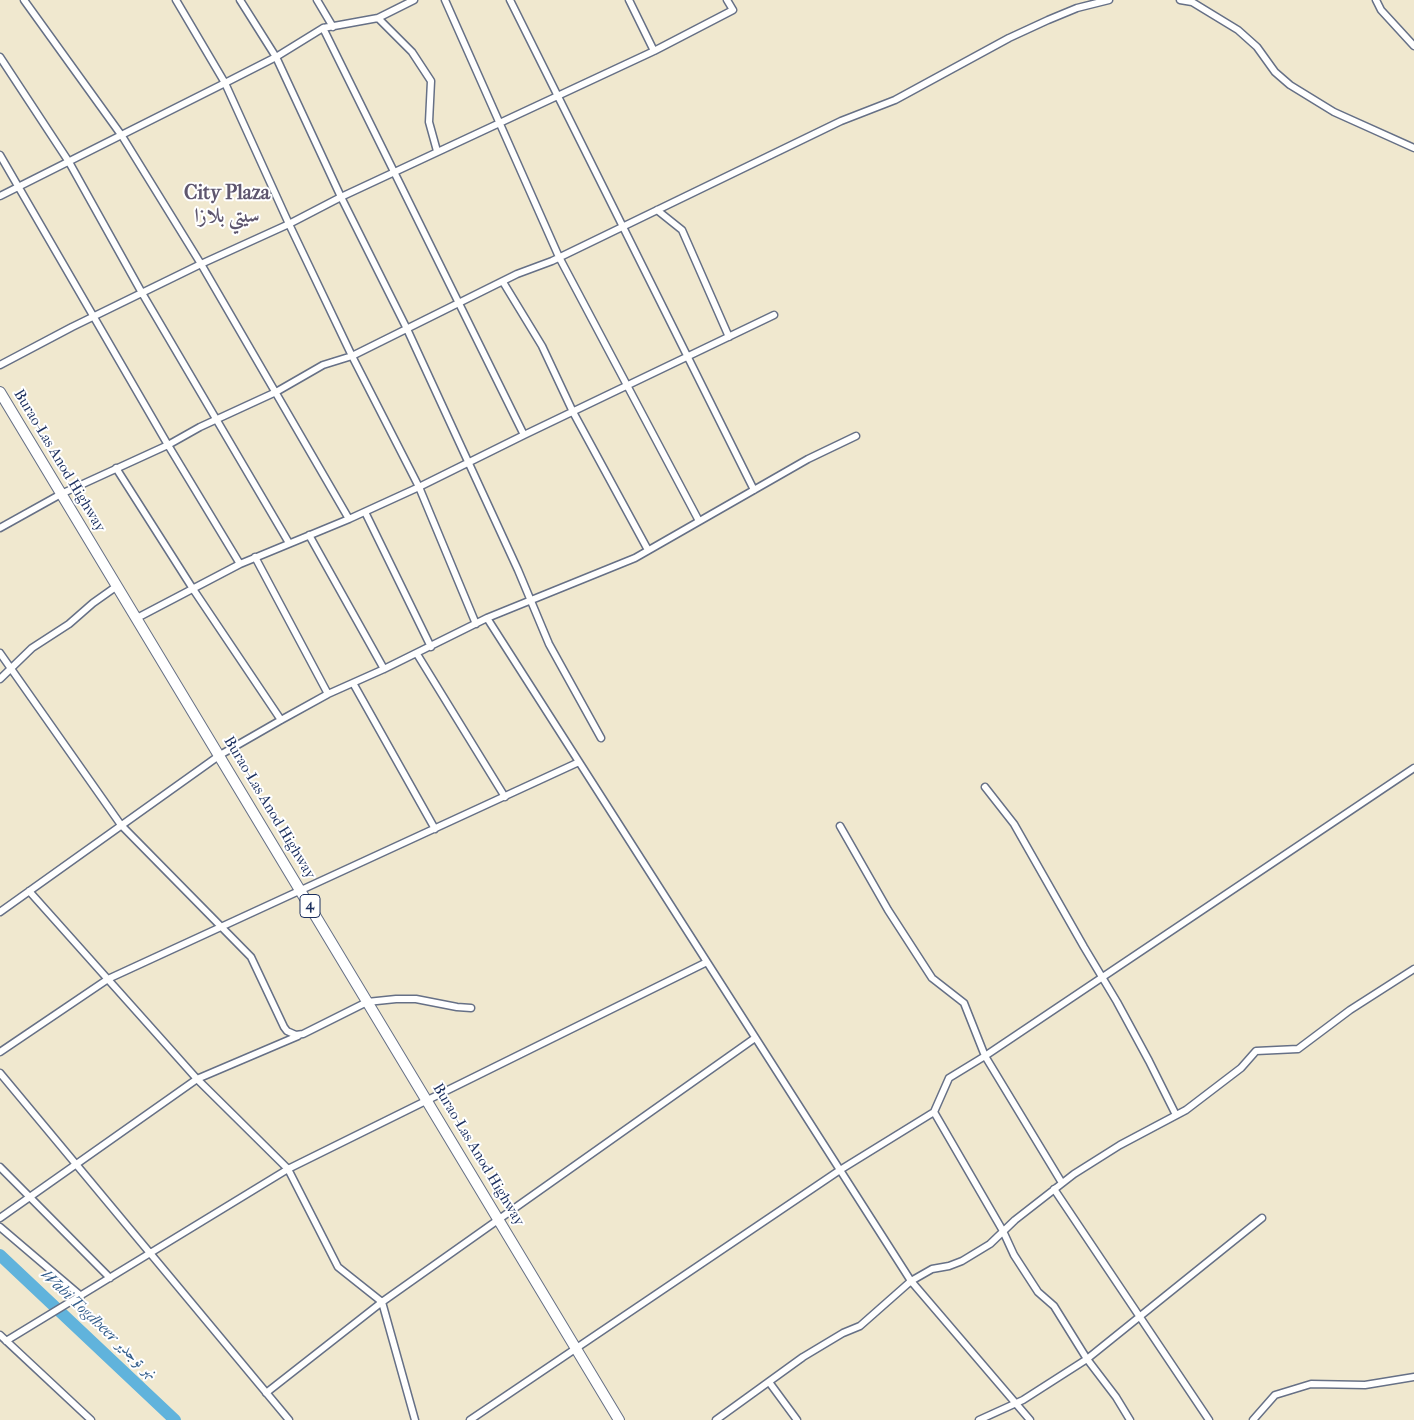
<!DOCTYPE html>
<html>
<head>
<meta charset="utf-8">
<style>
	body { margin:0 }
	canvas { display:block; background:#f0e8cf }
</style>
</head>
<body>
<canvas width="1414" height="1420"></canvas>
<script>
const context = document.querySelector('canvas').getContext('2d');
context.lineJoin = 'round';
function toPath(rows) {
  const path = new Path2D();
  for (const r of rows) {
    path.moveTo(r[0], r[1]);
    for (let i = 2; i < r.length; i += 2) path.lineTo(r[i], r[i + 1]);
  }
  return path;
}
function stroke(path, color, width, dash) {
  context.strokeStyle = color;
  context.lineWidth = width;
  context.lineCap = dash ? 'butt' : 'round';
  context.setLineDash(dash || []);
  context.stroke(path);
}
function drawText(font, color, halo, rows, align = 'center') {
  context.font = font + ' "IM FELL French Canon",Amiri,serif';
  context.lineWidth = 4;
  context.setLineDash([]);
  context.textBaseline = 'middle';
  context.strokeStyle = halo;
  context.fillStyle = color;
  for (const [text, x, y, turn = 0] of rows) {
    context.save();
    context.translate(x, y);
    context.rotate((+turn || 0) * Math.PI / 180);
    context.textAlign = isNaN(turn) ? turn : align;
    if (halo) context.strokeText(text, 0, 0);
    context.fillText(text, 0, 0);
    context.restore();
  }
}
const river = toPath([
	[0,1255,175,1420]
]);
const minor = toPath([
	[24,0,122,136,201,264,349,519],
	[176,0,225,83,289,224,352,356,419,487,476,624],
	[240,0,276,57,341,197,407,329,518,570,549,644,601,738],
	[317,0,333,27],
	[445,0,559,257,699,521],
	[510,0,754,490],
	[629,0,654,51],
	[1180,0,1192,2,1238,30,1257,47,1275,72,1290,85,1334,112,1414,148],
	[1376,0,1381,10,1414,46],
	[378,18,412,52,431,81,429,122,437,151],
	[323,28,524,435,774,315],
	[0,57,69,162,142,293,289,543],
	[0,155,168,445,240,564],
	[0,196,225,83,276,57,323,28,378,18,414,0],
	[657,210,682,230,729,337],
	[503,282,542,346,573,412,648,550],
	[0,365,72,327,201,264,289,224,341,197,654,51,733,10,727,0],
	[116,468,193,589,281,720],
	[365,512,431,647],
	[0,528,61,494,168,445,200,427,276,392,323,365,352,356,517,274,552,261,841,121,895,100,1009,38,1048,20,1077,8,1109,0],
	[309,535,384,669],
	[255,557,328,694],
	[137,618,240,564,349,519,419,487,524,435],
	[487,618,911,1281,1030,1420],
	[0,653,121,825,251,957,284,1027,287,1031,296,1035,303,1034,367,1002,396,999,416,999,457,1007,471,1008],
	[417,654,505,797],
	[0,679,32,648,69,624,93,603,117,586],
	[353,683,435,829],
	[985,787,1014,824,1084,947,1117,1002,1149,1061,1176,1115],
	[840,826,888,910,932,978,964,1003,985,1056,1414,768],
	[29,891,197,1079,288,1169,338,1267,382,1302,415,1420],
	[0,912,220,755,281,720,328,694,384,669,487,618,635,558,808,459,856,436],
	[0,1052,108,979,579,762],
	[0,1073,289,1420],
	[934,1112,1003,1231,1014,1255,1038,1292,1054,1306,1087,1359,1116,1397,1130,1420],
	[0,1167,110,1278],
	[1054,1189,1209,1420],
	[0,1218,197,1079,298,1036],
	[0,1227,81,1296],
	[0,1335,91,1420],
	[6,1341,288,1169,707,962],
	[769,1382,797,1420],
	[266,1393,382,1302,755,1038],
	[470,1420,840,1170,934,1112,949,1078,985,1056,1062,1183],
	[716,1420,803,1357,843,1333,860,1326,911,1281,932,1269,949,1266,962,1261,990,1244,1015,1220,1074,1174,1120,1145,1186,1110,1241,1068,1256,1051,1298,1049,1350,1010,1414,969],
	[979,1420,1023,1400,1087,1359,1262,1218],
	[1253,1420,1275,1395,1311,1384,1365,1385,1414,1377]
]);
const trunk = toPath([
	[0,392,619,1420]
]);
const shields = [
	[310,906,20]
];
const shieldNames = [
	["4",310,906]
];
const streetNames = [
	["Burao-Las Anod Highway",59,461,59],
	["Burao-Las Anod Highway",269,808,59],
	["Burao-Las Anod Highway",478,1155,59]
];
const waterNames = [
	["Wabi Togdheer نهر توجدير",99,1325,43]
];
const districtNames = [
	["City Plaza",227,194],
	["سيتي بلازا",227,217]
];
stroke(river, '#60b3dc', 12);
stroke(minor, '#667086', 9);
stroke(trunk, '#667086', 12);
stroke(minor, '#fff', 6);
stroke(trunk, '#fff', 10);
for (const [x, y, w] of shields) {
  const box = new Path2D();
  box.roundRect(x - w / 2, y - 11.5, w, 23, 4);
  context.fillStyle = '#fff';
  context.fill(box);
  stroke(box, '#1b2f5e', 1);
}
drawText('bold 14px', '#1b2f5e', null, shieldNames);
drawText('15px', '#1b2f5e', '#fff', streetNames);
drawText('italic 16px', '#335d8a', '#fff', waterNames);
drawText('bold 20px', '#5e566e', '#fff', districtNames);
</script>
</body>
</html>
